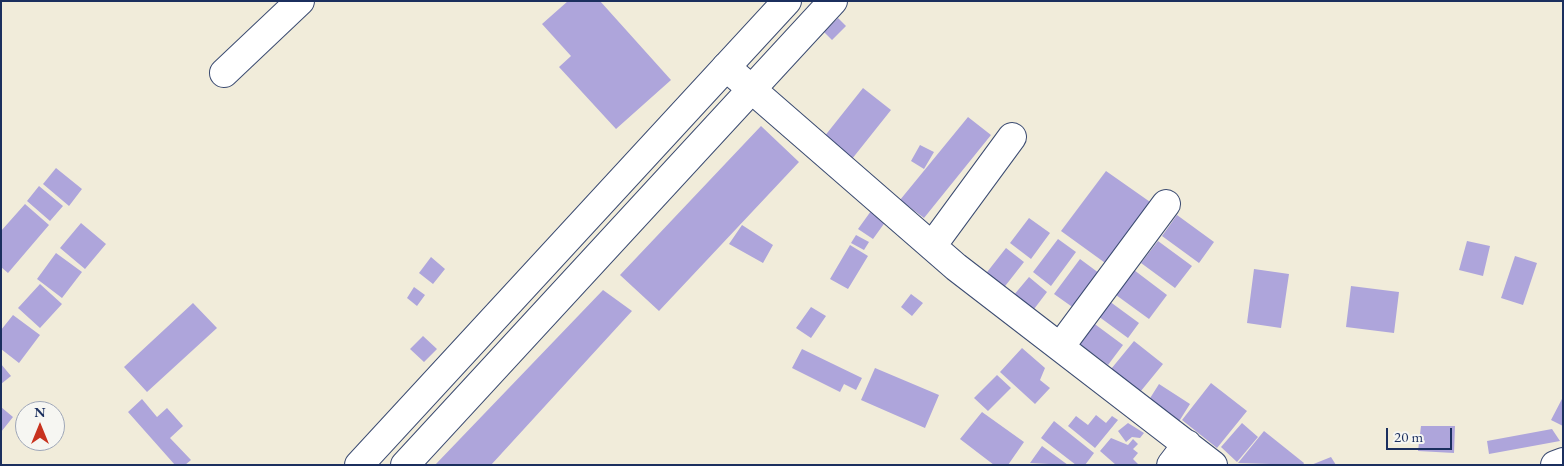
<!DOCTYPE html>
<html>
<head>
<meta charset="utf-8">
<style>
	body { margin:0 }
	#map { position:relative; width:1564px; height:466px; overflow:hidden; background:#f1ecda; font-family:"EB Garamond",serif }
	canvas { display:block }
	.frame { position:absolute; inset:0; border:2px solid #1b2f5e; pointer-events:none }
	.north { position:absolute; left:15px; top:401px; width:50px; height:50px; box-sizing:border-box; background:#f6f6f2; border:1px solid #9ea6b7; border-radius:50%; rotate:0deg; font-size:14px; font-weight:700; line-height:20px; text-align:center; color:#1b2f5e }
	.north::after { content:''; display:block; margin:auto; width:18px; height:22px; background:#c8321e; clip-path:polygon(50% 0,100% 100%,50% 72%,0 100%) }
	.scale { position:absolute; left:1386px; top:428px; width:66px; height:22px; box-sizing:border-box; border:2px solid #1b2f5e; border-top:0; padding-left:6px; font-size:15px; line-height:18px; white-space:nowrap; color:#1b2f5e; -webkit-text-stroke:4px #f6f6f2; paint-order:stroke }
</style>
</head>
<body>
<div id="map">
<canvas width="1564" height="466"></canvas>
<div class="frame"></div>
<div class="north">N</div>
<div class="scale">20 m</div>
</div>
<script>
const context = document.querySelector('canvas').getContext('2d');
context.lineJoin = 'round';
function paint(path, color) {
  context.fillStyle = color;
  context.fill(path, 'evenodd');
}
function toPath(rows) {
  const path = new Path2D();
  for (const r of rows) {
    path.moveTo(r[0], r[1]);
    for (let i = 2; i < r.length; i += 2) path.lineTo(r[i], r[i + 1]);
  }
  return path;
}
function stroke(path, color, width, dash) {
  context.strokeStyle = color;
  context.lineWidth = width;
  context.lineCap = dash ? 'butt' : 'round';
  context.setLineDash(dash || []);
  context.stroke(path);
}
const building = toPath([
	[568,1,600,1,671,80,616,129,559,67,571,56,542,24],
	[838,18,846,26,832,40,824,32],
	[863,88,891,110,848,164,820,142],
	[968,117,991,135,924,218,900,200],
	[761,126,799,162,659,311,620,275],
	[920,145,934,152,924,169,911,161],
	[56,168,82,189,69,206,43,184],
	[1106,171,1153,204,1108,265,1061,231],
	[39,186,63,206,50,221,27,201],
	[25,204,49,225,8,273,1,267,1,231],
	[871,211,886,221,873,239,858,229],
	[1177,215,1214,242,1199,263,1162,236],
	[1029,218,1050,233,1031,259,1010,243],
	[81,223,106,244,85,269,60,248],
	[742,225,773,245,763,263,729,244],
	[856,235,869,242,864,250,851,243],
	[1058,239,1076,252,1051,286,1033,272],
	[1158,241,1192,266,1175,288,1141,263],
	[1467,241,1490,246,1483,276,1459,270],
	[850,245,868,256,848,289,830,279],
	[1006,248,1024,262,1002,290,984,276],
	[56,253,82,272,62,298,37,279],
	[1515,256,1537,263,1523,305,1501,298],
	[431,257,445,269,433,284,419,273],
	[1080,259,1103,276,1078,311,1054,294],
	[1254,269,1289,274,1281,328,1247,323],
	[1134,270,1167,295,1149,319,1116,295],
	[1029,277,1047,292,1028,317,1008,302],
	[40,284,62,304,40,328,18,308],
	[1351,286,1399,292,1394,333,1346,327],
	[414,287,425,295,417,306,407,298],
	[603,290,632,311,491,465,435,465],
	[911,294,923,303,912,316,901,307],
	[1109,301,1139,323,1128,338,1098,316],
	[193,303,217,328,147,392,124,367],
	[811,307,826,316,811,338,796,328],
	[13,315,40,335,19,363,1,349,1,330],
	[1092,322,1123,345,1108,365,1077,342],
	[423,336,437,349,424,362,410,349],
	[1134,341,1163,364,1136,397,1107,374],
	[1022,348,1045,368,1040,380,1050,388,1035,404,1000,372],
	[802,349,862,378,856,390,844,384,840,392,792,368],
	[1,364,11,376,1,384],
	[875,368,939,395,925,428,861,400],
	[997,375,1011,388,988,411,974,398],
	[1211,383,1247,411,1217,448,1182,420],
	[1159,384,1190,404,1178,423,1147,403],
	[1563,397,1563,426,1551,420],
	[142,399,157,417,167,408,183,426,170,438,191,460,185,465,175,465,128,412],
	[1,407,13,417,1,432],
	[982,412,1024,442,1008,465,994,465,960,439],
	[1096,415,1106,423,1112,416,1118,420,1095,448,1068,426,1076,416,1088,425],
	[1054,421,1094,453,1085,465,1076,465,1041,438],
	[1128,423,1144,433,1140,438,1132,437,1126,442,1118,431],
	[1242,423,1258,437,1237,462,1221,447],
	[1421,426,1455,426,1454,453,1418,451],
	[1552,429,1560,441,1489,454,1487,441],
	[1264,431,1304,463,1303,465,1238,463],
	[1111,438,1128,445,1133,439,1138,444,1133,449,1138,453,1133,459,1139,465,1116,465,1100,451],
	[1042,446,1068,465,1030,463],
	[1331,457,1336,465,1311,465]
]);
const minor = toPath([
	[726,67,956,267,1213,465],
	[224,73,300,1],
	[932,246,1012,137],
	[1060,347,1166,204],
	[1171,465,1187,444],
	[1555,465,1563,462]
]);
const major = toPath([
	[359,465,787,1],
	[405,465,833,1]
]);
paint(building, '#aea5db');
stroke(minor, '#3b4b71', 30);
stroke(major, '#3b4b71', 30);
stroke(minor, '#fff', 28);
stroke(major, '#fff', 28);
</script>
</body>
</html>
